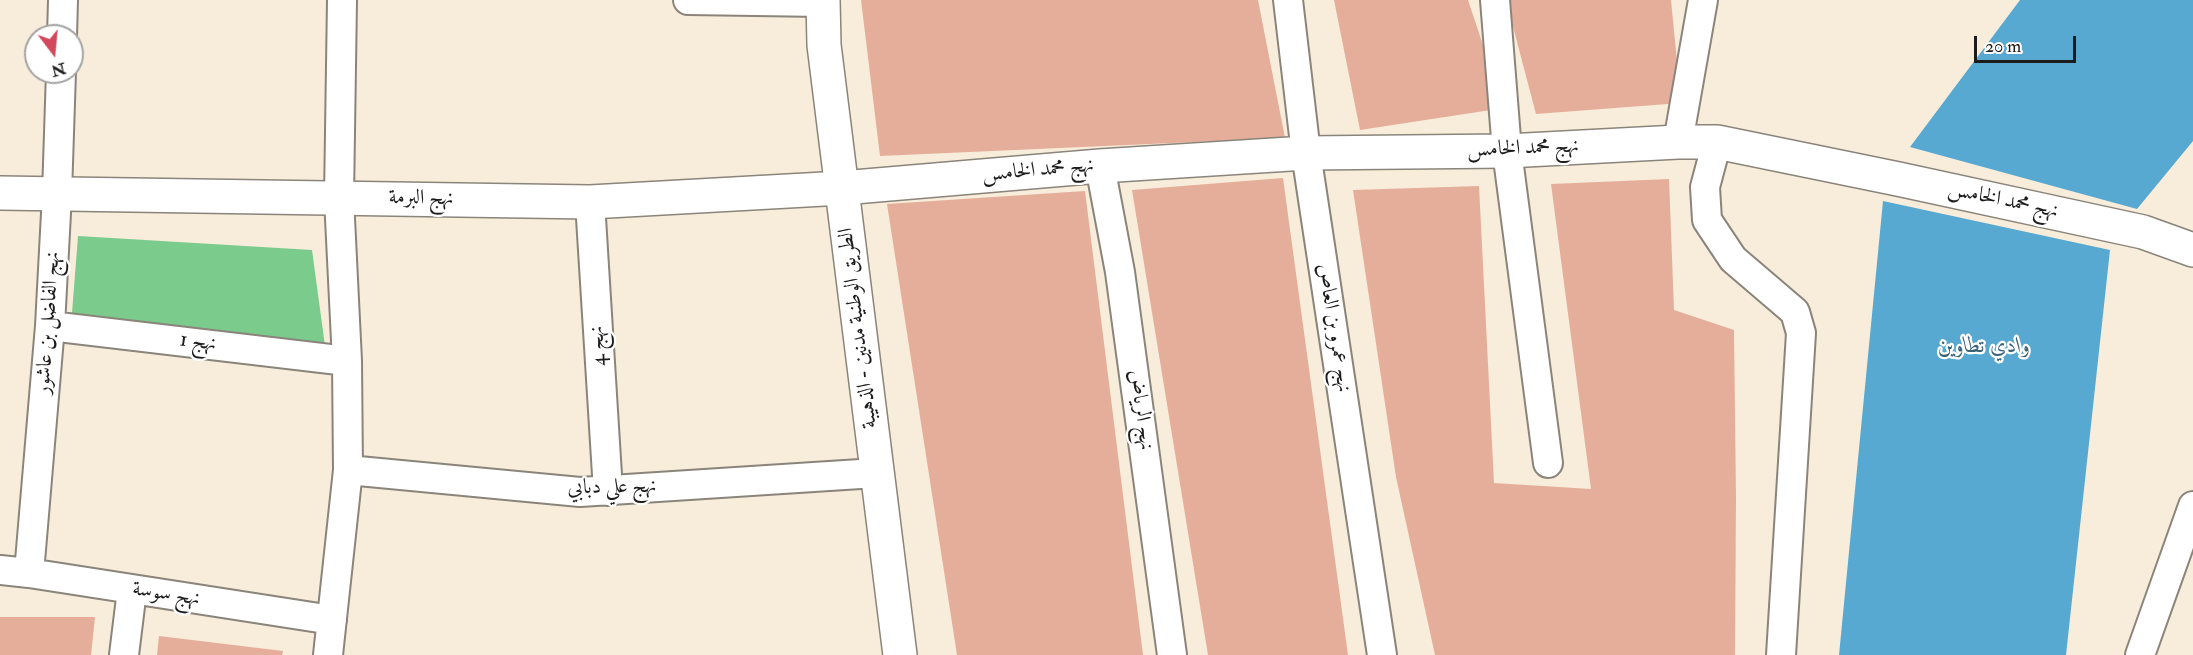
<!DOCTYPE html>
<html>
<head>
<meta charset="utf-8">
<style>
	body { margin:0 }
	#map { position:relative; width:2193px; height:655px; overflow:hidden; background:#f7edda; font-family:"IM FELL Double Pica",serif }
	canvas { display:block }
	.north { position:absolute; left:24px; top:24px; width:60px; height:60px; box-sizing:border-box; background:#fff; border:2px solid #a4a4a4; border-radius:50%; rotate:164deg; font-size:16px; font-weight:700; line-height:24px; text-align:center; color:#1c1c1c }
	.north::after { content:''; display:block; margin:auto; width:21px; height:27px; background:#d1495b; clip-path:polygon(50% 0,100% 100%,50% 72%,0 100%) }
	.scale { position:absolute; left:1974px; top:36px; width:102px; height:27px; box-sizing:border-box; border:3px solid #1c1c1c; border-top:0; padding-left:8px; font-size:18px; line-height:21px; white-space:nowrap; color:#1c1c1c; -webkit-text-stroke:4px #fff; paint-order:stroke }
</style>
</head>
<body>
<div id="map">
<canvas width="2193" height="655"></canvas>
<div class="north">N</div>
<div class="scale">20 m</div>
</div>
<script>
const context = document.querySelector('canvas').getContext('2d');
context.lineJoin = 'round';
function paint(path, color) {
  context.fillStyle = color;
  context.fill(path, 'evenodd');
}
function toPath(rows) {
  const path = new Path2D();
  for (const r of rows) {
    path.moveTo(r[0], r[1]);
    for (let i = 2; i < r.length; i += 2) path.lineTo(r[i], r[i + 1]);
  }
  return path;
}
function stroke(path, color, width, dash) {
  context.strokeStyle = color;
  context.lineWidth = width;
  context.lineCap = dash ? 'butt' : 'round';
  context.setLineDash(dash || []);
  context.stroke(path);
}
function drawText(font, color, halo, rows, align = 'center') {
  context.font = font + ' "IM FELL Double Pica",Amiri,serif';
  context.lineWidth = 4.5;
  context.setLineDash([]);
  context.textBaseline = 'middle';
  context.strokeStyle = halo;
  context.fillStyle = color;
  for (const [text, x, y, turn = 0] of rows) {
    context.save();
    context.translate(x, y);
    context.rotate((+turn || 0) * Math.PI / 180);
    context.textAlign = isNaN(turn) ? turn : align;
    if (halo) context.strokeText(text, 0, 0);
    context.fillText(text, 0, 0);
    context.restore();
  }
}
const green = toPath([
	[78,236,312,250,325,346,72,313]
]);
const water = toPath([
	[2020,0,2193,0,2193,141,2137,209,1910,147],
	[1883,201,2110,250,2066,655,1839,655]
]);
const building = toPath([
	[861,0,1258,0,1285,138,880,156],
	[1334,0,1468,0,1504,108,1360,130],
	[1506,0,1671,0,1681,103,1536,114],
	[1283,178,1348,655,1208,655,1132,190],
	[1669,179,1674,310,1734,330,1736,498,1735,655,1435,655,1396,477,1353,190,1479,186,1494,483,1591,489,1551,184],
	[1085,191,1143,655,957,655,887,204],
	[0,617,95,617,91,655,0,655],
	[159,636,283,651,282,655,157,655]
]);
const minor = toPath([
	[688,0,823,2],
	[1288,0,1306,153,1382,655],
	[1495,0,1507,151,1548,463],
	[62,36,63,0],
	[1678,142,1703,0],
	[1717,142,1705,187,1707,220,1733,259,1795,312,1801,333,1781,655],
	[1100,166,1120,272,1172,655],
	[590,202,608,491],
	[50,326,347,361],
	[348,470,580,492,876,473],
	[0,570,29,573,332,620],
	[29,573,50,326,57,194,61,72],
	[124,655,132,590],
	[328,655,348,470,347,361,339,198,342,0],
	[2140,655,2193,506]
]);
const tertiary = toPath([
	[0,193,590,202,842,188,1100,166,1306,153,1507,151,1678,142,1717,142,1898,179,2143,232,2193,250]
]);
const primary = toPath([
	[823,0,824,45,900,655]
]);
const streetNames = [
	["نهج محمد الخامس",1523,149,-2],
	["نهج محمد الخامس",1038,171,-5],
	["نهج البرمة",421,199,1],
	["نهج محمد الخامس",2003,201,12],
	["نهج الفاضل بن عاشور",49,323,-86],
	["الطريق الوطنية مدنين - الذهيبة",859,328,-97],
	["نهج عمرو بن العاص",1333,328,81],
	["نهج 1",198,343,7],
	["نهج 4",599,346,-94],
	["نهج الرياض",1140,410,82],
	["نهج علي دبابي",612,488,-1],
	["نهج سوسة",166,595,9]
];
const waterNames = [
	["وادي تطاوين",1984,347]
];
paint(green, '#7bcb8c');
paint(water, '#57a9d2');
paint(building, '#e5ae9b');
stroke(minor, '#8a847b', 32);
stroke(tertiary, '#8a847b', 36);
stroke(primary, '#8a847b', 36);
stroke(minor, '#fff', 28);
stroke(tertiary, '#fff', 33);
stroke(primary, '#fff', 33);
drawText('21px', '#1c1c1c', '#fff', streetNames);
drawText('italic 22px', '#3a6277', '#fff', waterNames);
</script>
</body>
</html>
